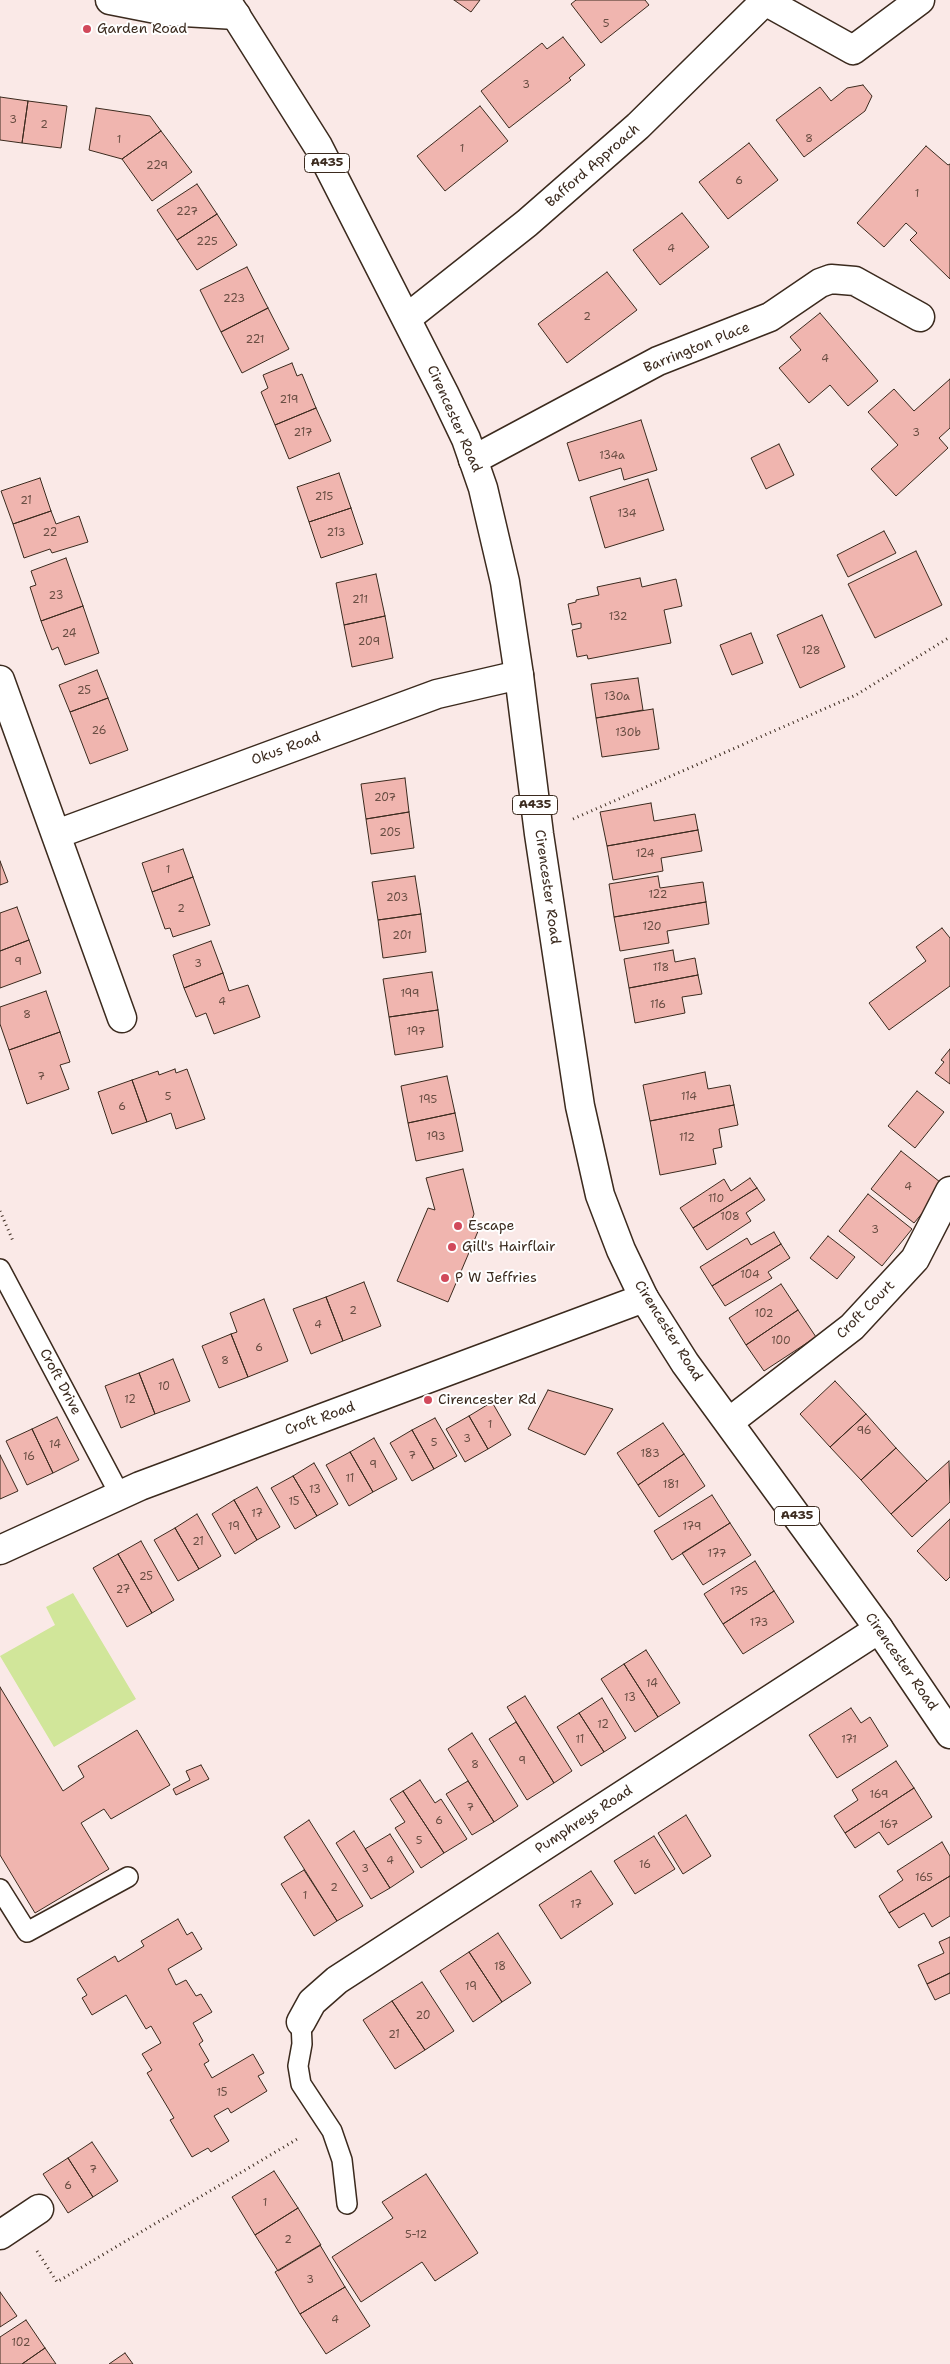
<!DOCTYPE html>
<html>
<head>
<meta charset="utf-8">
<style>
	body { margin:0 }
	canvas { display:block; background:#fae9e7 }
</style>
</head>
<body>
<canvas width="950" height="2364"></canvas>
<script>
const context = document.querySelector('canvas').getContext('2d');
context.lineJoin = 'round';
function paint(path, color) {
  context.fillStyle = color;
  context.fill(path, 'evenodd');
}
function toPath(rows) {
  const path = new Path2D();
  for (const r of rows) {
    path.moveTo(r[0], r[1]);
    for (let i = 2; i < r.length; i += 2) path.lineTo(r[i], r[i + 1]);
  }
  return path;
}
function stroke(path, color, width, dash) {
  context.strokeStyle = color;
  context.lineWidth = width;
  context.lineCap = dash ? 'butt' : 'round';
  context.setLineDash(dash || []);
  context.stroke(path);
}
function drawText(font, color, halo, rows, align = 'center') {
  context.font = font + ' "Shantell Sans",sans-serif';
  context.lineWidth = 4;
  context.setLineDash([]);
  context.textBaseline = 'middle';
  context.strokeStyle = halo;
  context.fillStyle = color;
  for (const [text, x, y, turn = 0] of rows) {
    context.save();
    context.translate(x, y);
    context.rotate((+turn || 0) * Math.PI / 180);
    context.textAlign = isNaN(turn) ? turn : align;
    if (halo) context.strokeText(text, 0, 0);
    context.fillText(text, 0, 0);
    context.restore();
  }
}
const green = toPath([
	[73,1593,136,1699,54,1747,0,1656,55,1625,46,1607]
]);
const building = toPath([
	[454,0,480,0,471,12,454,0],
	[576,0,645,0,649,5,601,43,571,4,576,0],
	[563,37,585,65,569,78,571,80,509,128,481,91,542,43,547,49,563,37],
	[863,85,872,96,865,111,804,157,776,120,820,87,831,101,847,88,863,85],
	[0,97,28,101,22,143,0,140,0,97],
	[28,101,67,106,61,148,22,143,28,101],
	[480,106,508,141,445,191,417,156,480,106],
	[96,108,150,116,161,131,122,159,89,150,96,108],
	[161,131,192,172,152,201,122,159,161,131],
	[749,143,778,180,728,219,699,182,749,143],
	[926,146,948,165,950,164,950,279,910,240,917,233,906,223,884,247,857,223,926,146],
	[197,184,217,214,177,240,157,210,197,184],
	[682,213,709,247,660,285,633,250,682,213],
	[217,214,237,245,197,270,177,240,217,214],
	[247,267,268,308,221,332,200,290,247,267],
	[607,272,637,310,567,363,538,324,607,272],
	[268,308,289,349,242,373,221,332,268,308],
	[820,313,878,381,848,406,830,385,809,403,779,368,801,350,790,337,820,313],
	[292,363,297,376,302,374,316,408,275,425,261,392,268,388,263,375,292,363],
	[950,379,950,428,939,438,948,448,896,496,871,469,898,445,868,412,894,389,914,411,950,379],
	[316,408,331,441,289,459,275,425,316,408],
	[641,420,657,470,624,480,621,468,579,481,567,443,641,420],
	[779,444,794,475,766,489,751,458,779,444],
	[339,473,351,508,309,522,297,487,339,473],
	[40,478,51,511,13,524,1,491,40,478],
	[648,479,664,530,605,548,590,497,648,479],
	[351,508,363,544,321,558,309,522,351,508],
	[51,511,56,524,79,516,88,542,52,553,50,549,24,558,13,524,51,511],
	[884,531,896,553,848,577,837,555,884,531],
	[916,551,942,605,875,638,848,584,916,551],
	[66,558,83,606,41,621,30,587,36,585,31,571,66,558],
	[376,574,385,616,344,625,336,583,376,574],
	[640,578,642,587,676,579,682,606,664,610,671,643,588,659,587,655,577,657,572,630,581,628,581,623,572,625,568,604,576,602,576,600,599,595,597,587,640,578],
	[83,606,99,653,65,665,58,647,52,650,41,621,83,606],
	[822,615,845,667,800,688,777,635,822,615],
	[385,616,393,658,352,667,344,625,385,616],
	[751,633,763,663,732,675,720,645,751,633],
	[97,670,108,698,70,712,59,685,97,670],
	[638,678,643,710,596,718,591,684,638,678],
	[108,698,128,750,90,764,70,712,108,698],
	[653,709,659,749,602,757,596,718,653,709],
	[405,778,409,812,366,819,361,784,405,778],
	[651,803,654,821,695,814,698,830,607,846,600,812,651,803],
	[409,812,414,848,371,854,366,819,409,812],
	[698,830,702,851,661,858,663,871,613,880,607,846,698,830],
	[183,849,193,877,152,892,142,863,183,849],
	[0,861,8,882,0,885,0,861],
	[415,876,421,914,378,920,372,882,415,876],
	[658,876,660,888,703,882,706,902,614,917,609,884,658,876],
	[193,877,210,925,173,937,170,928,165,929,152,892,193,877],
	[706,902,709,924,667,931,669,943,620,951,614,917,706,902],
	[17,907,29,940,0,951,0,913,17,907],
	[421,914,426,952,383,958,378,920,421,914],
	[942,928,950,938,950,986,889,1030,869,1003,926,961,916,947,942,928],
	[29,940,41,973,0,988,0,951,29,940],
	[211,941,223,973,184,988,173,955,211,941],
	[673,950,675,962,695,958,698,975,629,988,624,959,673,950],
	[432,972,438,1010,389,1017,383,979,432,972],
	[223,973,229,991,248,985,260,1017,214,1034,206,1013,196,1017,184,988,223,973],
	[698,975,702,994,682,997,685,1013,635,1023,629,988,698,975],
	[46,991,60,1032,9,1050,0,1024,0,1007,46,991],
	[438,1010,443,1047,395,1055,389,1017,438,1010],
	[60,1032,70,1062,60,1065,69,1089,27,1104,9,1050,60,1032],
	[950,1049,950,1084,935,1073,944,1062,941,1060,950,1049],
	[175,1069,176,1073,187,1069,205,1119,176,1129,171,1113,147,1122,132,1080,158,1071,159,1075,175,1069],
	[705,1072,708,1089,730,1085,734,1105,650,1121,643,1085,705,1072],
	[447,1076,455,1113,408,1123,401,1086,447,1076],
	[132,1080,147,1122,112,1134,98,1092,132,1080],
	[917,1091,944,1112,915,1148,888,1126,917,1091],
	[734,1105,738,1125,719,1129,722,1147,713,1149,716,1164,660,1175,650,1121,734,1105],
	[455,1113,463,1151,416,1161,408,1123,455,1113],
	[901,1151,945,1186,914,1223,871,1189,901,1151],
	[463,1169,474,1214,470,1225,479,1229,448,1302,397,1281,428,1208,435,1210,426,1178,463,1169],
	[750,1178,757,1188,693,1228,680,1208,724,1179,731,1191,750,1178],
	[757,1188,765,1200,746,1213,751,1221,707,1250,693,1228,757,1188],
	[868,1194,912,1229,882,1266,839,1231,868,1194],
	[774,1232,781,1244,712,1286,700,1267,747,1238,751,1245,774,1232],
	[828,1236,855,1257,837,1279,810,1258,828,1236],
	[781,1244,790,1258,768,1272,772,1278,725,1306,712,1286,781,1244],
	[364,1282,381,1326,343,1341,326,1297,364,1282],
	[781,1284,798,1310,746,1345,729,1318,781,1284],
	[326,1297,343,1341,311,1354,293,1309,326,1297],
	[264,1299,288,1361,248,1377,231,1334,237,1332,230,1313,264,1299],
	[798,1310,816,1337,764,1371,746,1345,798,1310],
	[231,1334,248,1377,219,1388,202,1346,231,1334],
	[173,1359,190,1401,155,1414,139,1373,173,1359],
	[139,1373,155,1414,121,1428,105,1386,139,1373],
	[835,1381,866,1414,830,1447,800,1414,835,1381],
	[548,1390,613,1409,585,1455,528,1429,548,1390],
	[492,1402,511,1435,488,1449,469,1416,492,1402],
	[866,1414,896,1448,861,1480,830,1447,866,1414],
	[469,1416,488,1449,465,1462,446,1429,469,1416],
	[57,1417,79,1460,53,1473,32,1429,57,1417],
	[435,1418,457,1456,434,1469,412,1430,435,1418],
	[663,1423,684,1454,638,1485,617,1453,663,1423],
	[32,1429,53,1473,27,1485,6,1441,32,1429],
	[412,1430,434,1469,412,1481,390,1443,412,1430],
	[374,1438,397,1479,373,1492,350,1452,374,1438],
	[896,1448,927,1481,891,1514,861,1480,896,1448],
	[350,1452,373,1492,349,1506,326,1465,350,1452],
	[684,1454,705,1486,659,1517,638,1485,684,1454],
	[0,1455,18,1491,0,1499,0,1455],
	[949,1461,950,1502,912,1537,891,1514,949,1461],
	[314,1463,338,1504,317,1516,293,1476,314,1463],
	[293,1476,317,1516,295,1529,271,1488,293,1476],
	[257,1487,280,1527,257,1540,234,1500,257,1487],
	[712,1495,730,1523,672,1560,654,1531,712,1495],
	[234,1500,257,1540,235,1554,212,1514,234,1500],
	[197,1514,221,1556,199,1569,175,1528,197,1514],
	[950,1519,950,1577,946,1581,917,1551,950,1519],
	[730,1523,751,1555,703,1585,682,1553,730,1523],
	[175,1528,199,1569,178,1581,154,1540,175,1528],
	[141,1541,174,1600,152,1613,118,1554,141,1541],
	[118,1554,152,1613,127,1627,93,1568,118,1554],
	[755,1561,774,1591,723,1624,704,1594,755,1561],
	[774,1591,794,1622,743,1654,723,1624,774,1591],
	[646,1650,680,1703,658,1717,624,1664,646,1650],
	[624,1664,658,1717,635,1732,601,1679,624,1664],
	[0,1687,63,1791,84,1777,78,1766,137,1730,170,1785,111,1819,104,1809,81,1823,109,1869,35,1913,0,1855,0,1687],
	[525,1696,572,1771,554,1783,507,1707,525,1696],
	[602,1698,626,1738,604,1752,579,1713,602,1698],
	[851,1708,861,1723,870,1717,888,1746,837,1778,809,1735,851,1708],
	[579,1713,604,1752,581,1766,557,1727,579,1713],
	[516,1722,554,1783,527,1800,489,1739,516,1722],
	[472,1733,518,1806,494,1822,448,1749,472,1733],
	[896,1761,914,1788,845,1833,834,1816,858,1800,852,1790,896,1761],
	[201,1765,209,1779,176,1795,173,1789,190,1780,186,1771,201,1765],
	[420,1780,435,1803,441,1799,467,1839,444,1853,403,1791,420,1780],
	[468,1781,494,1822,472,1835,446,1794,468,1781],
	[914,1788,932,1817,888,1845,879,1832,855,1848,845,1833,914,1788],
	[403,1791,444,1853,421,1868,395,1828,405,1822,390,1799,403,1791],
	[686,1815,711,1856,683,1874,658,1833,686,1815],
	[309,1820,363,1906,337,1921,284,1837,309,1820],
	[354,1831,390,1888,371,1899,336,1843,354,1831],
	[390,1834,414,1872,390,1888,365,1849,390,1834],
	[654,1836,675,1869,635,1894,614,1861,654,1836],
	[942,1842,950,1856,950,1876,889,1913,879,1896,903,1880,897,1871,942,1842],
	[304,1870,337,1921,314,1936,281,1884,304,1870],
	[591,1871,613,1904,561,1939,539,1905,591,1871],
	[950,1876,950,1916,932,1927,924,1913,899,1928,889,1913,950,1876],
	[178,1919,187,1935,192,1932,202,1949,168,1969,176,1985,186,1980,196,1996,201,1994,212,2012,193,2023,203,2041,199,2044,209,2061,204,2064,212,2078,253,2054,264,2073,258,2076,267,2091,231,2113,228,2108,214,2116,229,2141,211,2152,208,2148,192,2157,170,2120,174,2118,147,2073,152,2070,142,2054,161,2043,151,2026,146,2029,126,1995,92,2015,82,1998,87,1995,77,1979,115,1956,118,1962,144,1946,141,1941,178,1919],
	[498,1933,531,1983,502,2002,469,1952,498,1933],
	[950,1937,950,1973,927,1984,918,1965,944,1953,939,1942,950,1937],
	[469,1952,502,2002,473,2022,440,1971,469,1952],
	[950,1973,950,1993,935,2000,927,1984,950,1973],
	[422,1982,454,2031,425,2050,392,2001,422,1982],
	[392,2001,425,2050,395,2069,363,2020,392,2001],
	[92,2142,118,2181,93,2197,68,2158,92,2142],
	[68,2158,93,2197,68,2213,43,2174,68,2158],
	[274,2171,298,2208,255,2235,232,2197,274,2171],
	[426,2174,478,2253,435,2281,422,2262,361,2302,332,2257,393,2218,382,2202,426,2174],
	[298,2208,321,2245,278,2271,255,2235,298,2208],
	[320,2245,345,2287,300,2314,275,2272,320,2245],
	[345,2287,370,2326,326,2354,300,2314,345,2287],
	[0,2292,17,2316,0,2327,0,2292],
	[26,2320,45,2348,22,2364,0,2364,0,2337,26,2320],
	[45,2348,56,2364,22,2364,45,2348],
	[125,2353,133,2364,109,2364,125,2353]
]);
const path = toPath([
	[573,819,856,695,950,637],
	[0,1211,13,1241],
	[37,2251,57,2282,299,2138]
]);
const service = toPath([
	[0,1269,120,1495],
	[0,1889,27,1932,128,1877],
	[301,2022,302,2044,298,2066,301,2084,332,2131,342,2160,347,2204]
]);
const minor = toPath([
	[110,0,166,11,236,15],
	[765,1,853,50,920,0],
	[473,460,658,361,770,317,820,283,831,279,855,281,920,317],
	[0,680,122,1018],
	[57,834,437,694,519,675],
	[729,1422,852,1327,915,1259,950,1191],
	[0,1550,140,1486,644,1298],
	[301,2022,312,2002,337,1980,879,1629],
	[0,2235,39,2209]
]);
const tertiary = toPath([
	[407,318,527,223,638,126,766,0]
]);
const primary = toPath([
	[226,0,318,146,444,393,466,439,483,488,505,582,519,675,539,834,580,1106,600,1195,621,1250,644,1298,685,1363,879,1629,950,1734]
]);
const markers = [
	[87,29,5,"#d1495b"],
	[458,1226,5,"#d1495b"],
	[452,1247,5,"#d1495b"],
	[445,1278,5,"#d1495b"],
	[428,1400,5,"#d1495b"]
];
const numberNames = [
	["5",606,24],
	["3",526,85],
	["3",13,120],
	["2",44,125],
	["8",809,139],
	["1",119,140],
	["1",462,149],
	["229",157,166],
	["6",739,181],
	["1",917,194],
	["227",187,212],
	["225",207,242],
	["4",671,249],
	["223",234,299],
	["2",587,317],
	["221",255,340],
	["4",825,359],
	["219",289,400],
	["217",303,433],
	["3",916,433],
	["134a",612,456],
	["215",324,497],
	["21",26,501],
	["134",627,514],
	["22",50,533],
	["213",336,533],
	["23",56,596],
	["211",360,600],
	["132",618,617],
	["24",69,634],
	["209",369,642],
	["128",811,651],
	["25",84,691],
	["130a",617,697],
	["26",99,731],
	["130b",628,733],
	["207",385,798],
	["205",390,833],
	["124",645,854],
	["1",168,870],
	["122",658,895],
	["203",397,898],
	["2",181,909],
	["120",652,927],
	["201",402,936],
	["9",18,962],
	["3",198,964],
	["118",661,968],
	["199",410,994],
	["4",222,1002],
	["116",658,1005],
	["8",27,1015],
	["197",416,1032],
	["7",41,1077],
	["5",168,1097],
	["114",689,1097],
	["195",428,1100],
	["6",122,1107],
	["193",436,1137],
	["112",687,1138],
	["4",908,1187],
	["110",716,1199],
	["108",730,1217],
	["3",875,1230],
	["104",750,1275],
	["2",353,1311],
	["102",764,1314],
	["4",318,1325],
	["100",781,1341],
	["6",259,1348],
	["8",225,1361],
	["10",164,1387],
	["12",130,1400],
	["1",490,1425],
	["96",864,1431],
	["3",467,1439],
	["5",434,1443],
	["14",55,1445],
	["183",650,1454],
	["7",412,1456],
	["16",29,1457],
	["9",373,1465],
	["11",350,1479],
	["181",671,1485],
	["13",315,1490],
	["15",294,1502],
	["17",257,1514],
	["19",234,1527],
	["179",692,1527],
	["21",198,1542],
	["177",717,1554],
	["25",146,1577],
	["27",123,1590],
	["175",739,1592],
	["173",759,1623],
	["14",652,1684],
	["13",630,1698],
	["12",603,1725],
	["11",580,1740],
	["171",849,1740],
	["9",522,1761],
	["8",475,1765],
	["169",879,1795],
	["7",470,1808],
	["6",439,1821],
	["167",889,1825],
	["5",419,1841],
	["4",390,1861],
	["16",645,1865],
	["3",365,1869],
	["165",924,1878],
	["2",334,1888],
	["1",305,1896],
	["17",576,1905],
	["18",500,1967],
	["19",471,1987],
	["20",423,2016],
	["21",394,2035],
	["15",222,2093],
	["7",93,2170],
	["6",68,2186],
	["1",265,2203],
	["5-12",416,2235],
	["2",288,2240],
	["3",310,2280],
	["4",335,2320],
	["102",21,2343]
];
const shields = [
	[327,163,45],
	[535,805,45],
	[797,1516,45]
];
const shieldNames = [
	["A435",327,163],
	["A435",535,805],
	["A435",797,1516]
];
const poiNames = [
	["Garden Road",97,29],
	["Escape",468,1226],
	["Gill's Hairflair",462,1247],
	["P W Jeffries",455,1278],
	["Cirencester Rd",438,1400]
];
const streetNames = [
	["Bafford Approach",593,166,-41],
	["Barrington Place",697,348,-22],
	["Cirencester Road",454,419,66],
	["Okus Road",286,749,-20],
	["Cirencester Road",547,887,82],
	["Croft Court",866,1310,-45],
	["Cirencester Road",668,1331,58],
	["Croft Drive",60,1382,62],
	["Croft Road",320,1419,-20],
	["Cirencester Road",901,1662,55],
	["Pumphreys Road",584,1820,-33]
];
paint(green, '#d1e69a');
paint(building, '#f0b5af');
stroke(building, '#3b2a1e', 1);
stroke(service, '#3b2a1e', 22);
stroke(minor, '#3b2a1e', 31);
stroke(tertiary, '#3b2a1e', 31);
stroke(primary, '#3b2a1e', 31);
stroke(path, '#3b2a1e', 3, [1, 4]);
stroke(service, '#fff', 19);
stroke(minor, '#fff', 28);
stroke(tertiary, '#fff', 28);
stroke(primary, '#fff', 28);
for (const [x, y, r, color] of markers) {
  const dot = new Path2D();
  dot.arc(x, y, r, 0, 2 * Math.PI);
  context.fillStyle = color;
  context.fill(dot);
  stroke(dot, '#fff', 2);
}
drawText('11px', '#684d42', null, numberNames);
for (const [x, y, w] of shields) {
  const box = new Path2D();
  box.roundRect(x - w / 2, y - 9.5, w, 19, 4);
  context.fillStyle = '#fff';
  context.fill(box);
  stroke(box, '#3b2a1e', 1);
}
drawText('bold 12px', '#3b2a1e', null, shieldNames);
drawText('14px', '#3b2a1e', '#fff', poiNames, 'left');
drawText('14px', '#3b2a1e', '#fff', streetNames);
</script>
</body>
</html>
